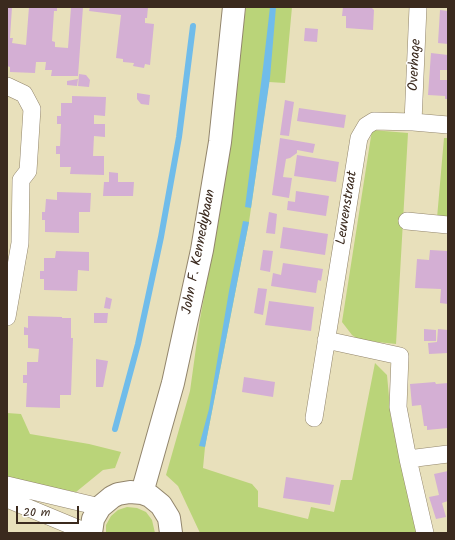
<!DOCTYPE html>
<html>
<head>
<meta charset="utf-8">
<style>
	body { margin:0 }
	#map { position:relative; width:455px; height:540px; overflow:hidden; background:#e8e0bb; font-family:Kalam,sans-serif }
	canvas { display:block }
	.frame { position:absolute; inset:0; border:8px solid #3b2a1e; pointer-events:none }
	.scale { position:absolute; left:16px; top:506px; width:63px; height:18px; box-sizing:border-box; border:2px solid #3b2a1e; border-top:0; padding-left:5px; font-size:12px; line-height:14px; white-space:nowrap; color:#3b2a1e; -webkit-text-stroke:3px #fff; paint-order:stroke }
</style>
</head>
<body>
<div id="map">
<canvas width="455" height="540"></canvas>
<div class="frame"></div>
<div class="scale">20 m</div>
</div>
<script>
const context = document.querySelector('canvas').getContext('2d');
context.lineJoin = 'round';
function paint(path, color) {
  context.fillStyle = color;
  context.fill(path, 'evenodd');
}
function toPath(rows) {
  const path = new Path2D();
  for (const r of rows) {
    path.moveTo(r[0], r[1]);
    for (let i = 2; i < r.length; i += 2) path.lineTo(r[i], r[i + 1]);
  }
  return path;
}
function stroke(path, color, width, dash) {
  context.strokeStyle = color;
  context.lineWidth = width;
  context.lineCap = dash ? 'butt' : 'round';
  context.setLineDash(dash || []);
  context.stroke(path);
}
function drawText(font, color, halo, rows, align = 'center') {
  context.font = font + ' Kalam,sans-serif';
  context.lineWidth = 3;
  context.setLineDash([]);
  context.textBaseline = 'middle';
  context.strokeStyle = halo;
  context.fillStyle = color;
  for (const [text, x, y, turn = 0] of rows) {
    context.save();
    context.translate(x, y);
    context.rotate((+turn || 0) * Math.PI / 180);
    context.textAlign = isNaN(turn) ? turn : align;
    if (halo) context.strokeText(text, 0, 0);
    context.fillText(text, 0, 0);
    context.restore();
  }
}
const green = toPath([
	[246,7,292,7,285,83,269,82,249,222,205,447,203,468,252,484,258,491,258,507,308,519,311,507,334,512,341,480,352,480,375,363,387,375,391,419,417,533,200,533,178,486,166,475,190,391,200,319,219,215],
	[372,130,408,133,396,344,359,340,352,335,342,322],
	[444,138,448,138,448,219,437,218],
	[7,413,21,414,30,434,89,444,121,452,115,468,103,470,76,492,7,479],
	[127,507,137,508,146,512,152,520,155,533,106,533,106,525,111,516,118,510]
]);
const water = toPath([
	[270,7,276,7,270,78,251,208,245,207,263,68],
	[243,221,249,222,205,447,199,446,209,409,229,291]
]);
const stream = toPath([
	[115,429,138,344,161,237,179,137,193,26]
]);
const building = toPath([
	[7,7,12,7,10,38,13,38,12,43,26,45,29,7,57,7,57,11,54,11,52,41,55,42,55,47,68,48,71,7,83,7,78,76,51,76,52,70,45,70,46,62,36,62,35,73,10,72,10,67,7,66],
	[90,7,148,7,147,18,145,18,145,23,154,24,150,65,145,64,144,68,133,66,134,63,123,62,123,59,116,58,121,15,89,11],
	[343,7,372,8,374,10,373,30,346,28,346,16,342,16],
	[440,10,448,11,448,44,438,43],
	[305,28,318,29,317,42,304,41],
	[431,53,448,55,448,70,440,70,440,80,448,80,448,99,445,99,445,96,428,95],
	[79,74,86,75,90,80,89,87,78,86],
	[78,79,77,86,67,85,67,81],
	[137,93,150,95,149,105,141,104,137,99],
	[72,96,106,97,105,116,94,115,94,124,105,124,105,137,94,136,93,156,104,156,104,175,70,174,71,167,60,167,60,154,56,154,56,146,60,146,61,124,57,124,57,116,61,116,61,103,72,103],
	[285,100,294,102,289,136,280,135],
	[299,108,346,115,344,128,297,121],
	[280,138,315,144,313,153,297,150,297,153,290,158,286,159,283,177,292,178,289,198,272,195],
	[297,155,339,162,336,182,294,176],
	[109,172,118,173,118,182,134,182,133,196,103,196,104,182,109,182],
	[296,191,329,196,326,216,287,210,288,201,295,202],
	[57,192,91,193,90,212,79,212,79,233,45,232,45,220,42,220,42,212,45,212,46,199,57,200],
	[269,212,277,214,275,234,266,233],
	[283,227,328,234,325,255,280,248],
	[263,250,273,251,270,272,260,270],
	[430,250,448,251,448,304,440,303,441,289,415,288,417,259,429,260],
	[56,251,89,252,89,271,78,270,77,291,44,290,44,279,40,279,40,271,44,271,44,258,55,258],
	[283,263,323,269,321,281,318,280,316,293,271,286,273,273,281,275],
	[258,288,267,289,263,315,254,313],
	[106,297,112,299,110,309,104,308],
	[269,301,314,307,311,331,265,325],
	[94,313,108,313,107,323,94,323],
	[28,316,62,317,62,318,71,318,71,338,73,338,71,395,60,395,60,408,26,407,27,383,23,383,23,375,27,375,27,362,38,362,39,349,28,348,28,335,24,335,24,327,28,328],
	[424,329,436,330,436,341,424,341],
	[438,329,448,330,448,353,429,354,428,343,437,342],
	[96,359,108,361,103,387,96,387],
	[244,377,275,382,273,397,242,392],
	[435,382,436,384,448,383,448,428,427,430,427,426,424,426,421,405,412,406,410,384],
	[448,471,448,501,442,503,446,517,436,519,429,497,439,495,434,474],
	[286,477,334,485,330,505,283,498]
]);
const minor = toPath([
	[7,86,24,94,32,109,28,171,21,180,20,243,7,317],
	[413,122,418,7],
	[407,221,448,225],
	[326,340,400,356,398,407,408,459,425,533],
	[314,418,359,138,366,126,374,121,413,122,448,125],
	[408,459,448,454],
	[7,485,100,507],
	[7,499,89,533]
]);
const secondary = toPath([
	[142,493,173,383,202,250,220,142,234,7],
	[91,533,93,519,100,507,112,497,118,494,130,492,142,493,150,496,161,505,169,518,171,533]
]);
const streetNames = [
	["Overhage",416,65,-87],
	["Leuvenstraat",348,208,-81],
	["John F. Kennedybaan",200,252,-79]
];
paint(green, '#bad479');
paint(water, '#70bcea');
stroke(stream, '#70bcea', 6);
paint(building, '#d4afd4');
stroke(minor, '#92856c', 18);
stroke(secondary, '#92856c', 24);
stroke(minor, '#fff', 17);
stroke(secondary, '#fff', 22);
drawText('14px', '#3b2a1e', '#fff', streetNames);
</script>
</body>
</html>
